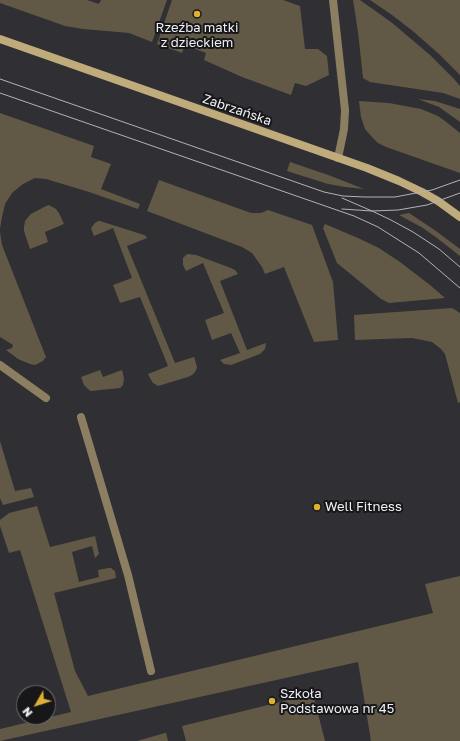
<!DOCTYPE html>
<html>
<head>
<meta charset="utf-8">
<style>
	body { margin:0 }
	#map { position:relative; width:460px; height:741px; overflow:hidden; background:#2f2f34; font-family:"Golos Text",sans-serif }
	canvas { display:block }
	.north { position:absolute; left:16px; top:685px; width:40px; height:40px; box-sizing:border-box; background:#17171a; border:1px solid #6d6e71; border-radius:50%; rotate:231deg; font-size:11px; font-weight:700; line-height:16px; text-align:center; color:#eff0f3 }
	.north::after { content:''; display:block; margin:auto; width:14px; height:18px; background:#deb133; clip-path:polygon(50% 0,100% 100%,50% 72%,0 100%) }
</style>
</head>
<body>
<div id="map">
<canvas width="460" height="741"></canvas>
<div class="north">N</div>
</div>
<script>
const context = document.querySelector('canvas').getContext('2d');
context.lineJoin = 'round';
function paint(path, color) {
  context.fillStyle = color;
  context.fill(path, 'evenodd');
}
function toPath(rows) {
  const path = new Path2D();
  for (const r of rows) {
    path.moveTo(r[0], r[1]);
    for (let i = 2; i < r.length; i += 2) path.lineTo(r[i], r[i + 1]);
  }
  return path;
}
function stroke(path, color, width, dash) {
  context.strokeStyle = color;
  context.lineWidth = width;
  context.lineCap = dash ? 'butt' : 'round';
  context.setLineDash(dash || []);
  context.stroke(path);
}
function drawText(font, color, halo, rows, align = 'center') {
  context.font = font + ' "Golos Text",sans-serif';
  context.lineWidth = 4;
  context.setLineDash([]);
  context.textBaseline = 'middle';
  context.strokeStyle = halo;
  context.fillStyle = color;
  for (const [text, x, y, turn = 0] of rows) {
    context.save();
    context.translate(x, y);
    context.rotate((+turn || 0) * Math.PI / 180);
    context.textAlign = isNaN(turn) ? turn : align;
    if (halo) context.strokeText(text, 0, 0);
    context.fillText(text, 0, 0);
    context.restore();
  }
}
const green = toPath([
	[0,0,87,0,99,4,101,0,167,0,152,42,129,33,83,29,65,26,0,3],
	[172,0,283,0,300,6,305,49,318,49,327,56,329,75,306,86,295,83,291,95,242,77,204,60,206,53,185,45,182,53,157,44],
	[353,0,360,0,391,22,430,55,454,79,460,86,460,99,443,93,370,82,363,78,358,32],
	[370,0,460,0,460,75,440,55,414,32,392,15],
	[418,99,435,101,460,109,460,122,439,107],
	[359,101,389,103,421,109,438,116,445,121,460,133,460,173,386,147,378,143,371,136,365,129,361,117],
	[0,113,94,146,91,157,111,164,101,189,140,204,138,209,89,192,46,179,35,178,23,184,12,193,5,204,2,217,0,229],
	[290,162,331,176,364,189,345,187,328,184,287,171],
	[159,180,251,213,261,213,268,210,312,225,333,282,338,340,314,342,284,267,265,274,262,267,252,253,242,247,147,211],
	[49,205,56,209,59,213,64,224,45,232,48,242,30,249,24,231,24,227,25,221,29,216,31,214,46,206],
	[409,213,436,231,460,249,460,256,437,238,423,228,399,215],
	[98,221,100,221,144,235,146,236,147,238,127,246,175,363,194,357,196,363,197,368,195,372,192,375,188,377,158,386,153,383,150,378,148,374,168,366,140,297,120,303,113,285,132,278,113,228,94,236,91,228,95,223],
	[325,224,358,238,379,248,400,262,430,285,445,298,389,303,381,299,337,263,323,228],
	[0,232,2,245,44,352,46,357,43,361,35,365,30,364,18,359,6,350,12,348,13,345,0,337],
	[188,254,196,255,231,268,235,270,238,274,220,281,247,350,266,343,265,349,260,354,231,365,224,364,220,360,240,353,231,333,212,340,205,320,224,313,203,263,186,271,183,265,183,258,186,255],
	[452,308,460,313,460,402,458,403,445,354,441,349,432,342,412,338,355,340,354,315],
	[100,370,103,377,122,370,124,378,123,385,120,388,91,391,89,390,84,385,81,377],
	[0,441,15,491,31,488,34,497,3,505,0,498],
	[37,506,50,547,95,536,99,554,95,558,92,546,72,552,79,582,99,577,98,570,109,568,111,568,115,571,116,578,54,593,75,671,88,696,433,613,425,584,460,576,460,741,371,741,358,662,0,741,0,729,71,712,20,550,9,553,0,526,0,520,9,513],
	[313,694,325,741,186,741,182,726],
	[166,733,168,741,137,741,165,733]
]);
const lane = toPath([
	[81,417,128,575,151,671]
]);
const street = toPath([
	[333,0,345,110,344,129,338,158],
	[0,365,46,398]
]);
const secondary = toPath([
	[0,39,367,168,399,181,422,192,438,201,460,217]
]);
const tram = toPath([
	[0,79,324,192,343,196,364,197,395,197,432,190,460,180],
	[0,93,354,216,378,227,419,253,460,288],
	[342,198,372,211,391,220,413,232,439,249,460,267],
	[342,209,372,211,398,210,427,205,460,193]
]);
const markers = [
	[197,14,4,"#deb133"],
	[317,507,4,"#deb133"],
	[272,701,4,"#deb133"]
];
const poiNames = [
	["Rzeźba matki",197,28,"center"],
	["z dzieckiem",197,43,"center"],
	["Well Fitness",325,507],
	["Szkoła",280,694],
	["Podstawowa nr 45",280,709]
];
const streetNames = [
	["Zabrzańska",237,110,19]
];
paint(green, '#615946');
stroke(lane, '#8c7f61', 8);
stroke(street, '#8c7f61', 8);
stroke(secondary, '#c0ab7b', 8);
stroke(tram, '#b2b3b7', 1);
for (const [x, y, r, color] of markers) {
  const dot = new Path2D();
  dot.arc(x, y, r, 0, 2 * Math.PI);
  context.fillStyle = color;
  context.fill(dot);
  stroke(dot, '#17171a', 1.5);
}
drawText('13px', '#eff0f3', '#17171a', poiNames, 'left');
drawText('13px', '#eff0f3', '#17171a', streetNames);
</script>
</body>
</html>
